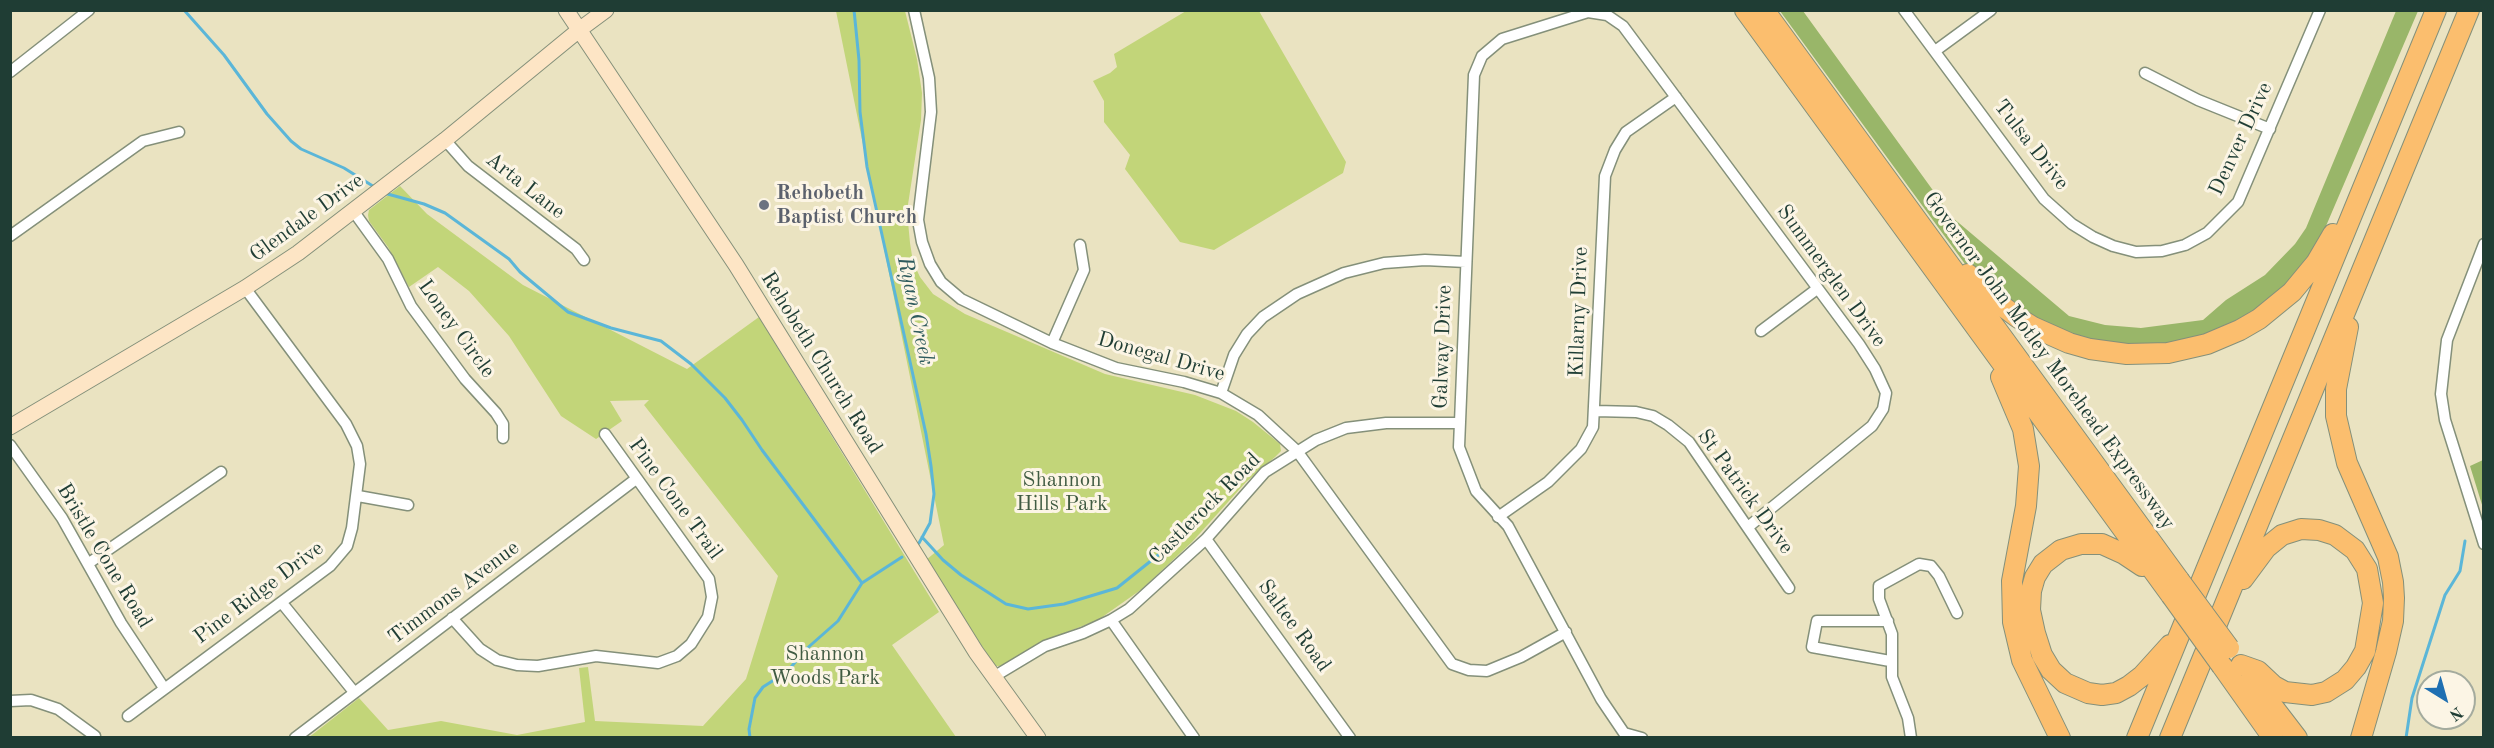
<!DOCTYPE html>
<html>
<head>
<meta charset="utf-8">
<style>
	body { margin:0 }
	#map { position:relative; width:2494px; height:748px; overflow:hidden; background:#eae3c1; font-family:"Old Standard TT",serif }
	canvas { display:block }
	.frame { position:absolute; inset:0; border:12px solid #1f3d34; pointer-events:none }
	.north { position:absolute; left:2416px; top:670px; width:60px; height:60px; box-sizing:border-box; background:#fcf5e5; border:2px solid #a4ab9e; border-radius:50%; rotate:143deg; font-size:16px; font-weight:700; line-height:24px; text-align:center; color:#1f3d34 }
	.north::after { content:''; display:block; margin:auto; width:21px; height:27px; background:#1f6fb2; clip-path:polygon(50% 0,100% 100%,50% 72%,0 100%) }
</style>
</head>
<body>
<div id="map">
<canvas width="2494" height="748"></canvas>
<div class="frame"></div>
<div class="north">N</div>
</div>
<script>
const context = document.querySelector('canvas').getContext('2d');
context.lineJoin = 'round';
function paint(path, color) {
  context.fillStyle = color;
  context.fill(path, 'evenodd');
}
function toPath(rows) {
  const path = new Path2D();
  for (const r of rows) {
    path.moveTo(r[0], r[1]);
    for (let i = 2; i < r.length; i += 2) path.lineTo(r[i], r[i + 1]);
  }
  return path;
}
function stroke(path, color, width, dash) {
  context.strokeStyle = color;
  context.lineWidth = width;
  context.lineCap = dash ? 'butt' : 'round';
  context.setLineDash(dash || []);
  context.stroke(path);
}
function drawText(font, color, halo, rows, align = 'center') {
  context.font = font + ' "Old Standard TT",serif';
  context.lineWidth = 6;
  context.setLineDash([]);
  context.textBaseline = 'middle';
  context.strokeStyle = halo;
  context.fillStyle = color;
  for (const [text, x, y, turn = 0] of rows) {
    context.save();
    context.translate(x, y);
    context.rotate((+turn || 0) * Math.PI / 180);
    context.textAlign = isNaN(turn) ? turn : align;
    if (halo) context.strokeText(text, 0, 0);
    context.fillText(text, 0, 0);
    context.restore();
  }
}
const green = toPath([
	[836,11,905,11,917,59,922,93,921,120,907,211,910,243,913,262,920,277,933,294,965,314,1105,374,1195,395,1236,411,1253,422,1280,444,1281,451,1275,457,1246,482,1192,542,1142,589,1098,620,1041,642,1001,666,995,666,926,560,944,545],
	[1186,11,1259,11,1346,162,1343,173,1214,250,1180,242,1125,169,1130,155,1104,122,1104,101,1093,81,1110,73,1117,67,1114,54],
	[400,186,427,214,523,285,687,369,759,317,939,612,892,645,956,737,308,738,359,698,388,730,441,721,517,735,585,722,579,668,588,667,595,721,703,726,746,679,778,576,644,405,649,400,610,401,622,421,596,439,561,416,509,336,469,291,438,267,409,287,388,247,369,221,368,215,369,210]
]);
const forest = toPath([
	[1780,11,1803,11,1953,218,2069,316,2105,325,2141,328,2203,320,2226,300,2265,275,2295,244,2306,228,2396,11,2418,11,2323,233,2304,266,2284,289,2232,327,2176,345,2107,345,2045,327,1986,286,1965,264],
	[2483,460,2483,508,2470,466]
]);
const stream = toPath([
	[184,10,224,55,267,114,291,141,301,149,344,168,376,188],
	[854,10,859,60,860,112,867,167,926,434,931,466,934,494,930,523,919,543],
	[384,193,424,204,445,213,509,259,520,272,568,312,611,328,661,341,691,364,725,398,742,420,762,450,862,583],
	[922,537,943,560,961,575,1006,604,1028,609,1064,604,1117,588,1162,552,1184,523],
	[750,738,749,729,755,698,763,687,788,671,804,651,838,621,862,583,902,557],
	[2406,738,2412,698,2445,595,2460,571,2465,541]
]);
const street = toPath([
	[914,10,929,78,931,112,918,220,922,242,930,264,941,282,961,299,1052,343,1116,368,1184,382,1221,393,1258,415,1297,451,1452,664,1469,670,1487,671,1521,657,1566,632],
	[1904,10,2044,199,2072,224,2093,237,2113,246,2136,252,2162,251,2185,245,2207,233,2238,202,2320,10],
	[1935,51,1991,10],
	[10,72,89,10],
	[2145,73,2198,100,2270,129],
	[445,140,468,166,576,249,584,260],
	[354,212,388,259,411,306,465,379,496,413,503,424,503,438],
	[10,236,143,141,179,132],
	[2484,244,2447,340,2441,394,2445,420,2484,544],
	[1761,331,1817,289],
	[1052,343,1084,270,1080,245],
	[1221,393,1234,355,1247,334,1263,317,1297,294,1344,273,1384,263,1425,260,1466,262],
	[1596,411,1636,412,1653,416,1668,425,1689,442,1789,588],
	[10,445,62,518,121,623,164,688],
	[358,496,408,505],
	[1498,517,1548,482,1581,449,1593,427,1605,176,1615,150,1626,132,1676,97],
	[1206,539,1350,738],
	[89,563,221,472],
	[282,603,354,692],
	[452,618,480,649,497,660,517,665,538,666,596,656,658,663,677,656,691,644,708,617,712,597,709,579,605,434],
	[1111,620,1194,738],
	[1888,621,1817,621,1812,647,1890,661],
	[995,676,1045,646,1083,633,1111,620,1129,609,1206,539,1265,472,1316,440,1346,428,1386,423,1459,423],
	[10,701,31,700,58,709,95,736],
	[128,716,330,566,347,546,352,528,360,464,357,446,346,424,245,288],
	[295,738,636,479],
	[1642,738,1624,733,1601,699,1508,526,1476,491,1459,447,1474,75,1482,56,1502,39,1588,12,1607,15,1623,26,1859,344,1875,369,1886,393,1883,409,1872,426,1748,527],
	[1911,738,1908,718,1892,677,1892,634,1879,599,1879,586,1919,564,1931,566,1939,576,1957,613]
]);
const secondary = toPath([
	[566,10,736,265,976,652,1038,738],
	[10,427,245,288,298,253,445,140,579,30,606,10]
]);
const highway = toPath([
	[1745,10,2171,595],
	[1764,10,2179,580],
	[1968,274,2001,305,2017,317,2033,327,2069,343,2090,349,2127,354,2168,353,2207,344,2240,330,2259,319,2292,292,2316,263,2333,234],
	[2348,327,2336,389,2336,416,2347,463,2388,557,2393,582,2394,598,2393,621,2386,652,2361,738],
	[2001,377,2023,429,2029,466,2026,506,2012,581,2013,622,2022,660,2060,738],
	[2142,566,2124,554,2102,544,2081,544,2061,550,2043,564,2035,577,2031,591,2030,610,2035,633,2042,655,2051,670,2065,683,2088,693,2102,695,2116,693,2129,686,2142,676,2170,645],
	[2241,665,2258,671,2274,686,2285,692,2312,695,2326,692,2345,680,2356,667,2365,651,2373,603,2367,569,2355,550,2335,535,2319,530,2301,529,2282,535,2266,548,2243,579],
	[2222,666,2273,738],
	[2251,678,2297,738],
	[2137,738,2436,10],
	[2170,738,2469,10]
]);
const highwayBridge = toPath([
	[2179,580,2229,648],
	[2171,595,2222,666]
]);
const markers = [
	[764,205,6,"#6b7280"]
];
const streetNames = [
	["Denver Drive",2241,139,-65],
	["Tulsa Drive",2031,145,52],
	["Arta Lane",525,186,38],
	["Glendale Drive",307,218,-36],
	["Summerglen Drive",1831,276,54],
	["Killarny Drive",1579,312,-88],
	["Loney Circle",456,329,54],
	["Galway Drive",1443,347,-88],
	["Donegal Drive",1161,357,16],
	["Governor John Motley Morehead Expressway",2049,361,54],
	["Rehobeth Church Road",821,363,58],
	["St Patrick Drive",1745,492,54],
	["Pine Cone Trail",675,499,54],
	["Castlerock Road",1205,509,-45],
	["Bristle Cone Road",104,556,59],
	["Pine Ridge Drive",259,593,-37],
	["Timmons Avenue",454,593,-37],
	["Saltee Road",1294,626,54]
];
const worshipNames = [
	["Rehobeth",776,193],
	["Baptist Church",776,217]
];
const parkNames = [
	["Shannon",1062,480],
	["Hills Park",1062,504],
	["Shannon",825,654],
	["Woods Park",825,678]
];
const waterNames = [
	["Ryan Creek",915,311,78]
];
paint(green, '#c2d579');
paint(forest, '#99b669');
stroke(stream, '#5bb6d8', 3);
stroke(street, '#84907a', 13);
stroke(secondary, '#84907a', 17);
stroke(highway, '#84907a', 22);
stroke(street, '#fff', 10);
stroke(secondary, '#fde5c5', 15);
stroke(highway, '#fbbe6e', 20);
stroke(highwayBridge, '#84907a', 22, []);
stroke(highwayBridge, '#fbbe6e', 20);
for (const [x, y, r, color] of markers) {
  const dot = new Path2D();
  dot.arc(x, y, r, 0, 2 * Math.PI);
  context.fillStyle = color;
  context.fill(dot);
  stroke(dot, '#fcf5e5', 2);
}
drawText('21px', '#1f3d34', '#fcf5e5', streetNames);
drawText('bold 21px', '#5b616d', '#fcf5e5', worshipNames, 'left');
drawText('21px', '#405b42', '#fcf5e5', parkNames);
drawText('italic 22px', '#2e5b5d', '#fcf5e5', waterNames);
</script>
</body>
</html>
